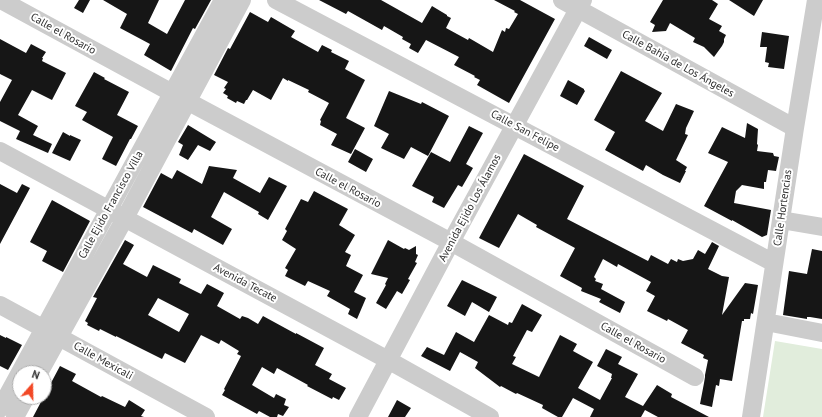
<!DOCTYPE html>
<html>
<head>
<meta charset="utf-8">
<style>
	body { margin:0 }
	#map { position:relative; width:822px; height:417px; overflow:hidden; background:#fff; font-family:"PT Sans",sans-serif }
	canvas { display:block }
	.north { position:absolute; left:12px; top:365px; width:40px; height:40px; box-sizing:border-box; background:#fff; border:1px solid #acacac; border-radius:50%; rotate:20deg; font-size:11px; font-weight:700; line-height:16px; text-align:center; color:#2f2f2f }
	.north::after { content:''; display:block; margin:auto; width:14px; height:18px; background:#f24825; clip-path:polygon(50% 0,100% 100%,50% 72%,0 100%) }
</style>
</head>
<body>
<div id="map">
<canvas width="822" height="417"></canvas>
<div class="north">N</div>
</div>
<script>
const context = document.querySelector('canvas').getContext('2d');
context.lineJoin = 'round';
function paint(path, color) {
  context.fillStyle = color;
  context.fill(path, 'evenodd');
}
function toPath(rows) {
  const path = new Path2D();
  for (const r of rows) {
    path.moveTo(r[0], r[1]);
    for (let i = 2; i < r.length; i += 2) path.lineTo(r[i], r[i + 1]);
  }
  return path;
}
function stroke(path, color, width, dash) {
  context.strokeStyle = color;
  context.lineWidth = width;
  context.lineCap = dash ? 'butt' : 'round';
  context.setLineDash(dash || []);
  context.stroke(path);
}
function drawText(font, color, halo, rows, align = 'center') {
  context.font = font + ' "PT Sans",sans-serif';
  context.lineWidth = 4;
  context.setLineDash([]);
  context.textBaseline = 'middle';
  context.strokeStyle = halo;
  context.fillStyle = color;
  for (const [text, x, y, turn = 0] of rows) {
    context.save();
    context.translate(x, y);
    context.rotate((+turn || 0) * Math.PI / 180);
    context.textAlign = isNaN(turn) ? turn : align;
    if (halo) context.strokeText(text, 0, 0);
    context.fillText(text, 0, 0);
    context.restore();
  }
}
const green = toPath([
	[775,341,822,349,822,417,763,417]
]);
const building = toPath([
	[79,0,90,0,83,13,74,8],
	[103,0,159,0,148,23,167,34,185,0,211,0,195,29,193,28,171,71,144,55,150,44,120,28,127,14],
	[319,0,381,0,422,23,432,6,447,15,447,16,451,18,446,28,468,40,469,38,493,52,502,30,505,32,506,28,509,29,518,14,514,12,515,11,494,0,520,0,555,19,509,103,477,85,480,80,474,77,475,76,454,65,459,57,426,40,418,53,409,48,411,44,402,39,403,37,384,26,382,30,348,11,346,14],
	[663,0,712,0,718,4,709,19,722,26,719,31,726,35,724,39,724,42,722,46,714,57,704,47,693,42,695,38,670,23,666,31,652,32,655,25,650,22],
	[729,0,763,0,754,16],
	[250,12,268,22,271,17,295,31,291,37,318,52,322,45,332,50,331,52,349,61,345,69,365,80,346,118,365,128,351,154,331,145,337,134,320,125,321,121,320,120,329,103,308,92,309,90,288,80,288,81,283,78,271,100,253,90,247,100,246,100,244,104,237,101,236,103,227,98,228,96,223,93,226,89,224,88,228,82,214,75,228,48,230,49],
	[762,32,789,36,784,69,768,67,769,63,765,62,767,47,760,47],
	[589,37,612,50,607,59,584,46],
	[0,39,26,53,31,44,46,52,42,58,43,58,42,61,66,73,52,100,32,90,18,115,38,126,33,135,52,144,48,153,16,139,20,131,0,121,0,102,12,80,0,74],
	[621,71,662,93,645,121,663,131,676,104,694,111,686,128,685,134,688,135,676,160,687,167,685,171,686,171,680,183,663,175,646,165,643,171,605,150,615,132,594,120],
	[94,72,105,78,104,79,129,92,117,115,138,126,131,139,130,139,116,166,102,159,113,137,82,120,87,112,75,106],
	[568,80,584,89,584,90,585,91,577,105,560,96],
	[389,91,421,104,422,102,449,116,428,156,411,147,404,159,381,148,389,134,374,126],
	[747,123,758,129,757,144,758,145,757,151,773,153,774,156,779,157,776,171,768,170,766,182,764,182,764,189,742,185,736,191,734,203,771,210,767,235,762,237,732,220,732,221,704,206,728,162,708,153,722,127,745,138],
	[188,125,216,142,210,151,198,145,188,160,179,155,183,145,178,142],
	[469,126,483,133,466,164,473,168,462,187,458,185,444,208,432,202,434,197,412,186,431,152,450,162],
	[63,132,70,136,70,135,81,140,70,161,52,153],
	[355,149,373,159,366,172,348,162],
	[524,154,584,186,567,219,648,261,651,255,668,264,671,259,677,262,678,259,683,261,693,259,698,250,705,254,712,242,719,246,708,269,722,276,729,277,722,315,745,283,758,285,753,314,751,313,750,319,744,319,744,321,742,321,732,381,720,379,719,386,716,385,712,407,700,404,704,383,705,377,705,375,708,360,703,358,704,355,681,343,688,330,668,319,667,321,647,311,655,296,646,291,651,282,618,264,617,267,603,259,594,277,596,279,595,281,603,284,601,289,625,302,620,313,599,302,601,299,581,291,582,288,560,276,575,248,536,227,537,225,518,214,499,248,479,238],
	[209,166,237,170,233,178,260,193,269,177,287,186,268,220,258,214,259,212,224,192,211,217,232,229,223,245,194,229,192,233,143,207,161,173,172,179,177,170,202,184],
	[0,184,17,193,22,184,30,188,0,244],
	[314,191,348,209,339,225,355,235,345,252,351,255,346,266,363,275,354,292,366,298,357,319,348,314,350,309,327,296,330,291,308,281,305,286,285,276,288,270,285,268,296,249,282,240,287,231,285,229,301,199,308,202],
	[52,200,90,221,63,272,42,261,47,251,30,242],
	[125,240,134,245,123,264,147,277,153,265,181,279,179,283,201,294,207,284,224,293,217,306,240,319,242,316,248,318,258,324,263,316,296,334,296,333,324,348,315,365,332,374,329,379,346,388,339,400,333,397,332,399,307,386,308,385,277,368,274,374,262,367,252,385,274,398,276,394,286,399,284,405,289,407,283,416,278,414,277,417,270,417,259,411,257,414,222,395,225,390,224,389,241,356,237,354,239,351,221,340,219,344,201,335,185,363,165,353,162,359,116,336,116,337,100,329,99,331,87,325,88,323,85,321,97,298,93,297],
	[158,298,189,314,179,332,148,315],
	[388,240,404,249,405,248,409,250,416,246,416,254,418,255,415,262,417,263,408,279,410,280,402,294,397,291,386,309,376,303,386,285,385,284,388,278,371,274],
	[812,249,822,251,822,319,810,317,807,317,807,319,783,315,789,271,807,274],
	[462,280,497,297,489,312,472,302,465,316,447,306],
	[522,304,542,315,532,332,527,330,513,356,516,357,512,364,539,377,560,335,577,344,573,351,593,362,578,388,600,400,612,378,611,378,612,374,597,366,606,349,622,357,618,364,638,374,625,397,643,406,657,385,672,394,671,397,709,417,658,417,645,410,641,417,590,417,594,409,573,398,562,417,558,417,542,408,543,405,517,393,516,394,501,386,500,387,475,368,478,362,460,352,450,371,421,356,427,347,444,355,456,332,474,342,489,315,508,325,509,322,512,323],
	[0,335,6,338,6,337,22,345,8,370,0,366],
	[60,366,76,374,72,381,101,397,102,396,125,407,129,400,145,410,141,416,144,417,33,417,42,400,44,401,44,396],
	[397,400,411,408,405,417,388,417]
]);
const minor = toPath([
	[1,0,187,101,451,242,695,377],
	[276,0,774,263],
	[562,0,795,128],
	[0,151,388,360,490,417],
	[781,220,822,227],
	[0,305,206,417],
	[766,322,822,333],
	[39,373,125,218,242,0],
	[0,409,223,0],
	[15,417,26,397],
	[358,417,451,242,583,0],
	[751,417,795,128,816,0]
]);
const streetNames = [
	["Calle el Rosario",63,34,29],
	["Calle Bahía de Los Ángeles",678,64,29],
	["Calle San Felipe",525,131,28],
	["Calle el Rosario",348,188,28],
	["Calle Ejido Francisco Villa",111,205,-61],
	["Avenida Ejido Los Álamos",470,208,-62],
	["Calle Hortencias",783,208,-82],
	["Avenida Tecate",245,283,28],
	["Calle el Rosario",633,343,29],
	["Calle Mexicali",103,361,29]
];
paint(green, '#e1eddc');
paint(building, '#161616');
stroke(minor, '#ccc', 18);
drawText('11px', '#2f2f2f', '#fff', streetNames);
</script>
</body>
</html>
